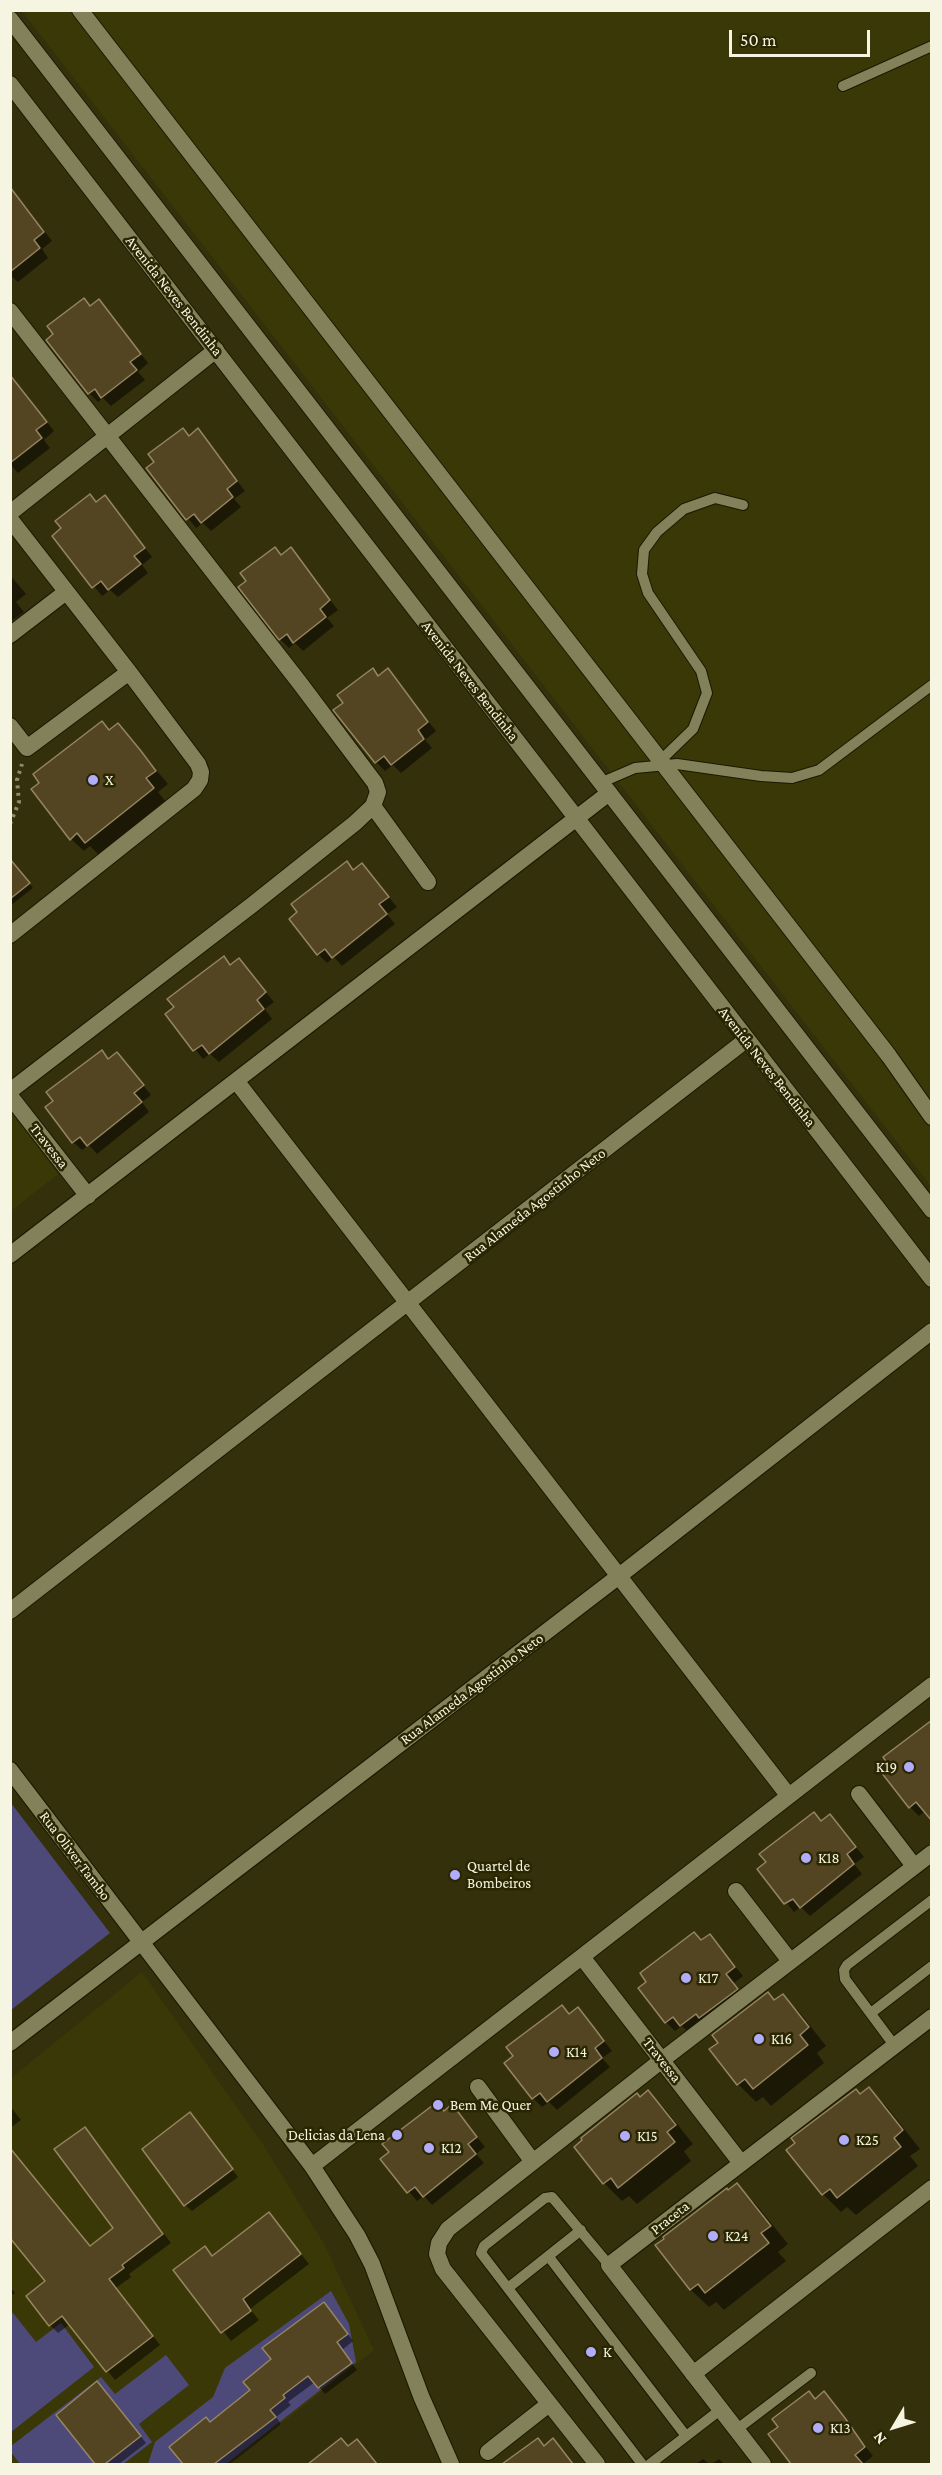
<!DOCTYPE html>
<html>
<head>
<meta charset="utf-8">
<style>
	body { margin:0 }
	#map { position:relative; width:942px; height:2475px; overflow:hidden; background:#33300b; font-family:"Crimson Pro",serif }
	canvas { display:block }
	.frame { position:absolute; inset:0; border:12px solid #f6f5e1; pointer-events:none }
	.north { position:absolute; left:864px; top:2397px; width:60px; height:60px; -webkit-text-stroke:4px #292601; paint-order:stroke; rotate:232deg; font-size:16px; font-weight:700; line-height:24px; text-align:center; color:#f6f5e1 }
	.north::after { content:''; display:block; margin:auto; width:21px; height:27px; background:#f6f5e1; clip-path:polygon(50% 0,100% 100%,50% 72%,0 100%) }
	.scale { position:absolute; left:729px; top:30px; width:141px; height:27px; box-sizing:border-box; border:3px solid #f6f5e1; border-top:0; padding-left:8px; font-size:18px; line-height:21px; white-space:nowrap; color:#f6f5e1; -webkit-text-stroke:4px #292601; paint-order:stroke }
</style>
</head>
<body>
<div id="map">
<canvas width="942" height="2475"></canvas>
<div class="frame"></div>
<div class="north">N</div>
<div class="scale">50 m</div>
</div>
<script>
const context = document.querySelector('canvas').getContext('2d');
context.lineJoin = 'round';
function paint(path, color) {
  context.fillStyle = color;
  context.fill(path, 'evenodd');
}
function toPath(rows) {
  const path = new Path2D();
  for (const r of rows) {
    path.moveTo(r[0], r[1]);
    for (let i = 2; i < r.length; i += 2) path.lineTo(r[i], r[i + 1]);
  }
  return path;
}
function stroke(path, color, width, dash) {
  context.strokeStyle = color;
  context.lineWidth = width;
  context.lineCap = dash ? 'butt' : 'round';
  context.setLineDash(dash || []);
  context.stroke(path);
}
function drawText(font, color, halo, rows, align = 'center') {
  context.font = font + ' "Crimson Pro",serif';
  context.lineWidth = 5;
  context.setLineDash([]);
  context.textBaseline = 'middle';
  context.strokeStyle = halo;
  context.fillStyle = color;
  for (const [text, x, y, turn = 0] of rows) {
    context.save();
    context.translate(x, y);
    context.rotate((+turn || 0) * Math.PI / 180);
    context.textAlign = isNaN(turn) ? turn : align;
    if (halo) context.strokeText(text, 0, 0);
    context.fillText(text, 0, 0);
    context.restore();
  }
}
const built = toPath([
	[22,11,931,11,931,1186],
	[11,1112,58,1174,11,1211],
	[142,1972,264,2146,324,2244,374,2350,230,2464,11,2464,11,2078]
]);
const green = toPath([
	[11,1803,110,1933,11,2010],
	[331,2291,349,2324,356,2362,226,2464,148,2464,155,2442,213,2397,225,2368],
	[13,2313,36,2342,61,2323,94,2367,11,2432,10,2315],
	[166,2355,189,2385,139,2424,152,2442,123,2464,20,2464,11,2452,11,2446,101,2377,115,2394]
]);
const shadow = toPath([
	[10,186,52,241,42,249,48,258,18,282,10,275],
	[99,301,148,363,138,372,145,380,111,406,103,398,98,402,89,393,48,340],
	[10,374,54,431,44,440,50,448,18,473,11,465],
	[198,430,245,491,234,499,241,507,211,531,203,523,196,528,148,468],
	[105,497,152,557,142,565,148,573,118,597,110,590,102,596,54,536],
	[275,549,282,556,290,549,338,610,327,618,334,626,303,651,295,643,289,648,280,639,248,581],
	[10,575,26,594,16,602,24,612,10,622],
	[372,670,379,677,388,670,436,731,425,740,432,748,401,773,393,765,385,771,376,762],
	[102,723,110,731,118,725,168,784,158,792,166,802,99,855,90,846,84,851,71,839,41,783],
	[347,863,354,871,362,865,397,907,387,914,395,924,342,966,334,957,327,963,318,954],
	[21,873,33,888,10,906,10,875],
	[223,958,231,966,239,960,274,1002,265,1009,272,1019,219,1062,210,1054,203,1059,167,1014],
	[102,1052,109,1060,117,1054,151,1095,142,1102,149,1112,97,1154,89,1145,82,1150,73,1142,55,1101],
	[891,1766,925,1811,919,1816,910,1807],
	[822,1822,838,1825,864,1857,854,1864,862,1874,810,1916,801,1907,794,1912,759,1869],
	[710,1936,743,1976,734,1983,746,1998,690,2034,682,2026,675,2031,666,2022,702,1942],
	[782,1996,800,2013,826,2046,817,2053,824,2063,771,2106,763,2097,756,2102,738,2084,711,2050],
	[570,2015,586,2018,612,2051,602,2058,610,2067,557,2110,549,2102,542,2107,533,2098],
	[869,2089,887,2107,920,2149,910,2156,918,2166,856,2215,847,2207,841,2212,823,2194,788,2150],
	[648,2092,666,2110,693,2144,684,2151,691,2161,637,2204,629,2196,622,2201,604,2183,576,2147],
	[10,2106,21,2120,10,2128],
	[452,2106,485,2147,476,2154,484,2163,432,2205,424,2196,417,2201,382,2159],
	[190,2114,238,2177,192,2211,185,2205],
	[85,2129,171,2243,129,2274,131,2277,116,2288,160,2345,115,2380,70,2324,58,2333,50,2325,47,2281,14,2154,91,2247,115,2228],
	[737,2185,755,2203,788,2244,778,2252,786,2261,724,2310,716,2302,709,2307,691,2290,657,2246],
	[269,2214,309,2264,250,2309,259,2320,231,2341,175,2270,205,2248,214,2257],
	[10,2287,15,2293,10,2296],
	[330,2310,353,2341,342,2350,357,2370,325,2394,315,2382,288,2402,291,2405,276,2417,281,2424,230,2464,185,2464,171,2447,211,2424,252,2390],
	[104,2390,146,2443,119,2464,97,2464,58,2415],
	[824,2393,873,2456,863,2464,794,2464,770,2435],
	[341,2440,348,2448,357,2441,377,2464,310,2464],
	[537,2440,544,2447,553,2440,573,2464,505,2464],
	[703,2459,709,2464,696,2464],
	[719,2459,724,2464,712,2464]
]);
const building = toPath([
	[10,187,44,232,34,240,40,248,10,272,10,187],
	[84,298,90,306,99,299,141,354,130,362,137,370,101,398,95,389,88,394,46,340,53,334,47,326,84,298],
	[10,375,47,422,36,430,42,438,10,463,10,375],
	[183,428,189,436,198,428,237,481,227,489,233,497,201,523,194,514,186,520,146,468,154,462,148,454,183,428],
	[90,494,96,502,105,495,145,548,134,556,141,564,108,590,101,581,92,588,52,536,61,528,55,521,90,494],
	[275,547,281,555,291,547,330,600,320,609,326,617,293,643,287,634,279,640,238,587,246,581,240,573,275,547],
	[373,668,378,676,388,668,428,722,418,730,424,739,391,765,384,756,375,763,333,710,343,703,337,695,373,668],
	[102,721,109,730,118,723,141,751,156,771,146,778,154,788,85,843,77,833,70,840,31,789,39,783,33,774,102,721],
	[10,859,30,883,10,899,10,859],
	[347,861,353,870,362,863,389,897,379,904,387,914,332,958,325,949,317,955,289,919,297,912,291,904,347,861],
	[224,956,230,965,239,958,266,992,257,1000,264,1009,209,1054,202,1045,193,1051,165,1014,174,1007,167,999,224,956],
	[102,1050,108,1059,117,1052,144,1085,134,1093,142,1102,87,1146,80,1137,72,1143,45,1107,53,1101,46,1092,102,1050],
	[932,1720,932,1821,916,1802,909,1808,881,1772,889,1766,883,1757,932,1720],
	[814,1812,821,1821,830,1814,856,1847,847,1854,854,1864,800,1908,793,1899,784,1904,757,1869,766,1862,759,1854,814,1812],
	[694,1932,701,1940,710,1934,735,1967,726,1974,738,1989,699,2018,696,2014,680,2026,673,2017,665,2023,638,1988,646,1982,640,1973,694,1932],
	[768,1992,774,2000,783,1994,809,2027,800,2035,808,2045,753,2089,745,2079,737,2085,709,2049,718,2043,712,2035,768,1992],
	[562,2005,569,2014,578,2007,595,2029,604,2041,595,2048,602,2058,547,2102,540,2093,532,2099,504,2063,513,2056,506,2047,562,2005],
	[869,2087,903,2130,894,2138,901,2147,837,2198,830,2189,822,2195,786,2150,795,2143,791,2138,856,2089,860,2094,869,2087],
	[648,2090,676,2125,667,2132,675,2142,618,2188,611,2178,603,2184,574,2147,582,2140,581,2138,637,2093,640,2097,648,2090],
	[437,2102,444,2111,452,2104,477,2137,468,2144,476,2154,423,2197,415,2187,407,2193,380,2159,389,2152,382,2144,437,2102],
	[190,2112,233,2169,184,2206,142,2149,190,2112],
	[85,2127,163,2234,122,2265,124,2268,109,2279,153,2336,106,2372,62,2316,49,2326,26,2296,45,2281,10,2238,10,2148,90,2246,113,2228,54,2149,85,2127],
	[737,2183,771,2226,761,2233,769,2243,705,2293,698,2284,690,2290,655,2245,664,2239,663,2237,727,2188,728,2190,737,2183],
	[269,2212,301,2254,243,2299,251,2311,221,2333,173,2270,205,2246,212,2256,269,2212],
	[324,2302,348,2334,337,2342,352,2363,318,2388,308,2376,283,2395,285,2398,270,2410,276,2417,214,2464,183,2464,169,2447,206,2417,210,2422,250,2390,243,2382,271,2359,262,2348,324,2302],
	[97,2381,141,2436,105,2464,95,2464,56,2415,97,2381],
	[809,2391,815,2399,824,2391,845,2418,865,2447,855,2455,863,2464,791,2464,768,2434,778,2427,772,2419,809,2391],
	[341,2438,348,2446,357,2439,377,2464,308,2464,341,2438],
	[538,2438,544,2446,553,2438,573,2464,502,2464,538,2438]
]);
const path = toPath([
	[10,824,19,802,17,780,22,764]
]);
const service = toPath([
	[843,86,932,46],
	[660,761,693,729,707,693,701,671,648,593,642,574,644,550,657,532,684,509,715,498,743,505],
	[600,783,635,768,677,764,761,776,792,778,819,770,932,685],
	[871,2013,932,1966],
	[894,2045,845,1979,844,1970,847,1965,932,1900],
	[549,2257,686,2436],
	[609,2265,552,2197,545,2198,484,2246,481,2253,642,2464],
	[508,2288,581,2230],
	[736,2430,811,2373],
	[650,2464,720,2410]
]);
const minor = toPath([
	[80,10,889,1056,932,1117],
	[10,311,299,682,375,783,378,792,373,806,355,823,252,905,10,1091],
	[10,513,216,350],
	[10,519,129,672,198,764,201,772,200,780,194,789,10,935],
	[10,635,66,592],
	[10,726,27,748,129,672],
	[373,806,428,882],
	[237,1082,788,1795],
	[10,1096,88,1196],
	[10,1255,609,793],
	[10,1611,746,1040],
	[10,1770,312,2166,357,2235,372,2264,421,2396,451,2464],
	[859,1794,914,1866],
	[736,1891,790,1961],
	[582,1957,741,2163],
	[10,2043,619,1576,932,1331],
	[478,2087,533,2162],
	[312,2166,932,1685],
	[693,2374,932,2188],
	[488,2452,549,2404],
	[597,2464,443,2269,437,2254,439,2243,448,2229,662,2060,932,1853],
	[763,2464,609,2265,932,2017]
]);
const tertiary = toPath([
	[10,19,932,1210],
	[10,84,932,1279]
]);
const markers = [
	[93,780,6,"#b1adfa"],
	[909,1767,6,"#b1adfa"],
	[806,1858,6,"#b1adfa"],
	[455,1875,6,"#b1adfa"],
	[686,1978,6,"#b1adfa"],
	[759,2039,6,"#b1adfa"],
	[554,2052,6,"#b1adfa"],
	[438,2105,6,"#b1adfa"],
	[397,2135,6,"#b1adfa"],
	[625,2136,6,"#b1adfa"],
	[844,2140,6,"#b1adfa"],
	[429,2148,6,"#b1adfa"],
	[713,2236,6,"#b1adfa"],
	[591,2352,6,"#b1adfa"],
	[818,2428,6,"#b1adfa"]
];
const streetNames = [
	["Avenida Neves Bendinha",174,296,52],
	["Avenida Neves Bendinha",470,681,52],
	["Avenida Neves Bendinha",767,1067,52],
	["Travessa",49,1146,52],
	["Rua Alameda Agostinho Neto",535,1205,-38],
	["Rua Alameda Agostinho Neto",472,1689,-37],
	["Rua Oliver Tambo",75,1856,53],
	["Travessa",662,2060,52],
	["Praceta",670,2218,-38]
];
const poiNames = [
	["X",105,780],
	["K19",897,1767,"right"],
	["K18",818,1858],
	["Quartel de",467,1866],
	["Bombeiros",467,1883],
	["K17",698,1978],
	["K16",771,2039],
	["K14",566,2052],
	["Bem Me Quer",450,2105],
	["Delicias da Lena",385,2135,"right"],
	["K15",637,2136],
	["K25",856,2140],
	["K12",441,2148],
	["K24",725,2236],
	["K",603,2352],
	["K13",830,2428]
];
paint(built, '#3b3808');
paint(green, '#4d4a7a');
paint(shadow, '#0007');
paint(building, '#544522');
stroke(building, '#968561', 1.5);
stroke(service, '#1a1800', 12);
stroke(minor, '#1a1800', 18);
stroke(tertiary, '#1a1800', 18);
stroke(path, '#8e8c6f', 4, [3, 4.5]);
stroke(service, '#82815a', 10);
stroke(minor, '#82815a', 16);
stroke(tertiary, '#82815a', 16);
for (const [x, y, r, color] of markers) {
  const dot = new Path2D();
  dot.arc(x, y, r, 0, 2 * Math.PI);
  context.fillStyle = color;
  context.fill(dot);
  stroke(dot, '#292601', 2);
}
drawText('15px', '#f6f5e1', '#292601', streetNames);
drawText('15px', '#f6f5e1', '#292601', poiNames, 'left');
</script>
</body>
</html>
